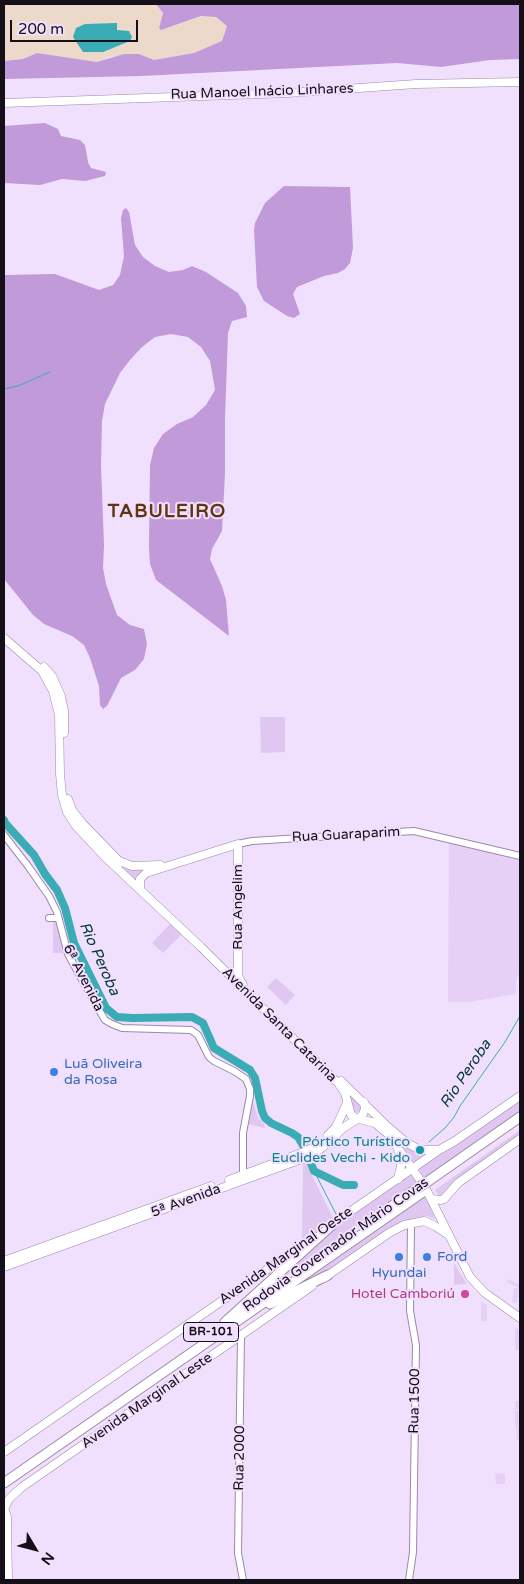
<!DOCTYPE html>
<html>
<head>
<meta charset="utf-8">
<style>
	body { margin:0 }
	#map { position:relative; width:524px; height:1584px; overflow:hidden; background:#f1dffe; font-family:"Varela Round",sans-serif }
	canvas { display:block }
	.frame { position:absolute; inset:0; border:5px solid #150f19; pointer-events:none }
	.north { position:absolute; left:10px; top:1524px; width:50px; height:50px; -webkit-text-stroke:4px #f1dffe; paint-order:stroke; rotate:127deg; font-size:14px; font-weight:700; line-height:20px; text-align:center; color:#150f19 }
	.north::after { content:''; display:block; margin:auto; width:18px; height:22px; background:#150f19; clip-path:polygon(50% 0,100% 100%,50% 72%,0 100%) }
	.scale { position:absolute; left:10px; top:20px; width:128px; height:22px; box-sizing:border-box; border:2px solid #150f19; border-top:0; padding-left:6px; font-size:15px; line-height:18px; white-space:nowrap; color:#150f19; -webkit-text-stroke:4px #f1dffe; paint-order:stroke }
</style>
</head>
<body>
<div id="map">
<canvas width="524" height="1584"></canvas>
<div class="frame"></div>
<div class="north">N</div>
<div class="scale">200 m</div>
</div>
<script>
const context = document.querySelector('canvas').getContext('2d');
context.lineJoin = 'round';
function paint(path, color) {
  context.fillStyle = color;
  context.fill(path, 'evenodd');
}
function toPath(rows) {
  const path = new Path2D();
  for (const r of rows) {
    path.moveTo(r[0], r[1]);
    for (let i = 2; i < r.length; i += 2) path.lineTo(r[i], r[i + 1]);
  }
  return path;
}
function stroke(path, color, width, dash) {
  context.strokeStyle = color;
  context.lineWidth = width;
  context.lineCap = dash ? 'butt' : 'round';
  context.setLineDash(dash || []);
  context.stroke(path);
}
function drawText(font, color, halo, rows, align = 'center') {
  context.font = font + ' "Varela Round",sans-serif';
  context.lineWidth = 4;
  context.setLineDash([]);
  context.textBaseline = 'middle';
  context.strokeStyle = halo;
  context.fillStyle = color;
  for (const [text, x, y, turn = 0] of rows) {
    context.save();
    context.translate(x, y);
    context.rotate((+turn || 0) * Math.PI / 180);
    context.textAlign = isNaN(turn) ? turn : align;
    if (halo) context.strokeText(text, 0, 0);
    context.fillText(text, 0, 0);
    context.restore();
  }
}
const built = toPath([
	[449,842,520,861,520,972,516,981,516,994,469,1002,448,1002],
	[508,1279,520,1285,517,1303,512,1302,514,1288,519,1288,507,1282],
	[481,1302,487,1305,487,1321,481,1321],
	[515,1328,520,1330,520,1350,515,1350],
	[515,1401,520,1401,520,1409,515,1409,516,1411,520,1411,520,1418,518,1418,520,1420,520,1425,516,1426,520,1427,520,1433,516,1433,520,1434,520,1440,517,1439,516,1426,515,1425],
	[495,1473,505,1474,505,1484,496,1484]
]);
const education = toPath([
	[4,4,156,4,163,13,159,27,174,26,202,16,216,17,227,26,222,41,208,48,194,53,154,60,139,54,109,57,97,62,37,53,23,59,4,61]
]);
const green = toPath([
	[260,717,285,717,285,752,261,753],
	[116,863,128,869,142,869,143,873,136,876,135,882],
	[56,919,65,953,53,953,53,920],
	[171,923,182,934,163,953,152,943],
	[276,978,295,995,286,1005,267,987],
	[347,1090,360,1104,361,1109,358,1112,353,1113],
	[253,1101,258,1118,264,1124,265,1128,248,1124],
	[520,1101,520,1112,425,1179,418,1168,437,1154,447,1151],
	[520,1130,520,1136,444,1196,439,1196,435,1190],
	[398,1141,407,1147,429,1154,415,1164],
	[305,1161,334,1220,302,1242,303,1162],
	[409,1169,418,1183,258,1295,332,1227],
	[427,1195,435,1219,426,1216,408,1220,392,1229,322,1277,280,1297],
	[454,1263,467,1284,454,1285]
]);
const forest = toPath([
	[156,4,520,4,520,59,490,60,441,67,397,63,141,76,4,79,4,61,23,59,37,53,97,62,124,54,139,54,154,60,194,53,222,41,227,26,216,17,201,16,161,30,159,28,163,13],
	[45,123,58,129,61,136,80,140,85,145,88,162,91,168,106,172,105,176,85,181,62,179,40,185,4,183,4,126],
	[284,186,350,187,353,248,350,263,345,269,338,273,324,276,297,287,293,294,300,314,294,318,287,316,264,301,257,287,254,230,255,223,265,203],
	[126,208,129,212,135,245,143,257,155,266,169,272,183,270,192,266,206,272,238,293,246,306,247,317,232,321,228,333,225,419,225,473,222,531,212,549,210,559,222,586,226,600,229,636,156,580,150,564,149,547,150,465,154,448,163,434,177,424,193,417,206,405,215,390,210,361,201,347,188,337,171,334,155,337,142,347,130,360,120,373,105,404,102,421,101,465,104,545,103,568,106,584,117,615,130,625,144,629,147,644,144,659,135,670,121,678,107,706,103,709,100,705,99,686,90,658,84,645,72,636,44,624,33,615,4,579,4,275,55,274,99,290,113,285,120,275,124,256,121,218,123,210]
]);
const water = toPath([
	[117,23,117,30,129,31,132,37,130,41,103,52,83,52,73,37,76,28,85,24]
]);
const stream = toPath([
	[4,389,18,386,50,372],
	[429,1142,446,1127,454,1117,460,1106,505,1042,520,1016],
	[314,1171,337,1216]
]);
const river = toPath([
	[4,820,5,823,34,855,45,874,57,890,65,908,74,943,106,1008,117,1017,132,1018,192,1017,203,1023,214,1048,250,1070,255,1078,262,1111,265,1118,271,1123,292,1133,298,1137,304,1147],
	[310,1161,314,1171,343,1185,354,1185]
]);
const minor = toPath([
	[4,835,28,866,49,896,57,912,68,954,96,1005,105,1020,112,1024,122,1028,191,1030,198,1035,209,1057,214,1061,234,1071,246,1079,250,1089,250,1096,243,1133,243,1179],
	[238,844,252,841,414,831,520,856],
	[49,918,58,918],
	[241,1335,238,1553,243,1580],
	[409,1580,413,1552,416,1345,410,1311,411,1223]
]);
const major = toPath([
	[4,103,288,93,416,84,520,82],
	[4,638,42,671,53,691,59,715,60,774,62,795,67,812,76,826,105,857,201,947,338,1083,345,1093,351,1115,355,1118,375,1123,388,1134,425,1187,470,1277,485,1293,520,1318],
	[44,667,52,676,61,696,64,711,64,733],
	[68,799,72,810,83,824,119,861,132,866,160,865],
	[140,888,140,879,146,873,238,844,238,976,243,985],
	[341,1081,388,1127,407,1143,420,1150,437,1150],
	[328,1135,336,1127,347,1103],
	[398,1149,401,1166,398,1179],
	[229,1180,304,1152,316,1146],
	[432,1199,441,1200,444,1199,458,1183,520,1139],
	[328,1227,439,1150,455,1141,520,1096],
	[4,1261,211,1186],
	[4,1267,310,1156,323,1147,343,1128,362,1116,365,1109,364,1102],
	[324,1278,389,1233,404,1225,424,1221,435,1226,447,1234],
	[4,1452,314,1237],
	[4,1508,7,1517,8,1580],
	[4,1509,9,1499,22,1487,312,1286]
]);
const highway = toPath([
	[427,1182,520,1117],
	[392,1206,419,1187],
	[270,1304,328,1275],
	[225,1322,332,1225],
	[4,1483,423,1192]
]);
const highwayBridge = toPath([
	[419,1187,427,1182]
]);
const markers = [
	[54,1072,5,"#3f7fe0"],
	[420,1150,5,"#0f9aa8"],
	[399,1257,5,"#3f7fe0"],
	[427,1257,5,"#3f7fe0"],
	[465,1294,5,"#d1479c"]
];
const shields = [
	[211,1332,55]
];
const shieldNames = [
	["BR-101",211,1332]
];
const streetNames = [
	["Rua Manoel Inácio Linhares",262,92,-2],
	["Rua Guaraparim",346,835,-3],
	["Rua Angelim",238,907,-90],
	["6ª Avenida",83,978,63],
	["Avenida Santa Catarina",279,1025,45],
	["5ª Avenida",186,1201,-20],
	["Rodovia Governador Mário Covas",336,1245,-35],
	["Avenida Marginal Oeste",286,1256,-35],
	["Avenida Marginal Leste",147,1401,-35],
	["Rua 1500",415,1401,-89],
	["Rua 2000",240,1458,-89]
];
const shopNames = [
	["Luã Oliveira",64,1064],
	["da Rosa",64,1080],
	["Ford",437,1257],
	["Hyundai",399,1273,"center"]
];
const cultureNames = [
	["Pórtico Turístico",410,1142],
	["Euclides Vechi - Kido",410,1158]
];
const hotelNames = [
	["Hotel Camboriú",455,1294]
];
const waterNames = [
	["Rio Peroba",99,959,66],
	["Rio Peroba",466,1074,-56]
];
const districtNames = [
	["TABULEIRO",167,512]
];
paint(built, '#e6d0f5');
paint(education, '#edd9ca');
paint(green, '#e0c7f1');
paint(forest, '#c19ada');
paint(water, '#3babb6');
stroke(stream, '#3babb6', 1);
stroke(river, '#3babb6', 8);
stroke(minor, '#9b8aa6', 8);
stroke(major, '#9b8aa6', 9);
stroke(highway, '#9b8aa6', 11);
stroke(minor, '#fff', 6);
stroke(major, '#fff', 8);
stroke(highway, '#fff', 9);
stroke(highwayBridge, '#9b8aa6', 11, []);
stroke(highwayBridge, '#fff', 9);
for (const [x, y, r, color] of markers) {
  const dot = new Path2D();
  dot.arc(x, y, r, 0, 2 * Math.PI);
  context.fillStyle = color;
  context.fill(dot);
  stroke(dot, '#f1dffe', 2);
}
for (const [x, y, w] of shields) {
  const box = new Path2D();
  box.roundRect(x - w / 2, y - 9.5, w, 19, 4);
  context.fillStyle = '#f1dffe';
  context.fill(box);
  stroke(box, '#150f19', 1);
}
drawText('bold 12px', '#150f19', null, shieldNames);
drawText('14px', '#150f19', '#f1dffe', streetNames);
drawText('14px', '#366cbe', '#f1dffe', shopNames, 'left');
drawText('14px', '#0d838f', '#f1dffe', cultureNames, 'right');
drawText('14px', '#b23c85', '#f1dffe', hotelNames, 'right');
drawText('italic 15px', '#04393f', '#f1dffe', waterNames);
context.letterSpacing = '1px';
drawText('bold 19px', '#60360c', '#f1dffe', districtNames);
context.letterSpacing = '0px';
</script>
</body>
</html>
